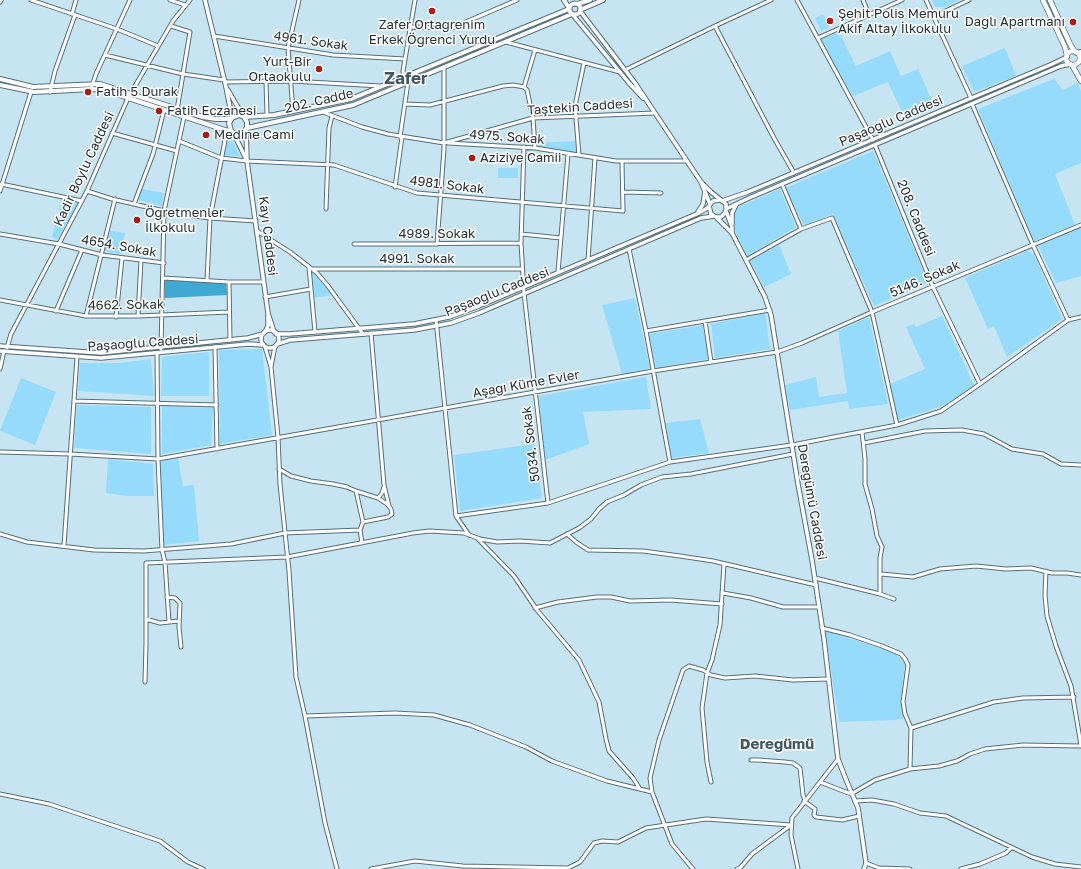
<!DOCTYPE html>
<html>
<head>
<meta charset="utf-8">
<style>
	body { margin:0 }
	canvas { display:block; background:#c7e4f2 }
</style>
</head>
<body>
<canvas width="1081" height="869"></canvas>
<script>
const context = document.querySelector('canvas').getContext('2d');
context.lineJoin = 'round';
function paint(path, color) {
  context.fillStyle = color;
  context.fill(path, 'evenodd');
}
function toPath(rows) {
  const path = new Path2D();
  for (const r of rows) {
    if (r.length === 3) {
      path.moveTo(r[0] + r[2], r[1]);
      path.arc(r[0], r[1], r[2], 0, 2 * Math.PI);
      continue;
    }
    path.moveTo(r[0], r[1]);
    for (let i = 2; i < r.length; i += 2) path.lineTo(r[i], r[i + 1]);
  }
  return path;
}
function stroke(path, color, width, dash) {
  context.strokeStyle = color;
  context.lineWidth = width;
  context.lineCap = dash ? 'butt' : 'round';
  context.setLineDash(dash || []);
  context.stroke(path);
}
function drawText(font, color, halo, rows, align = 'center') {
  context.font = font + ' "Golos Text",sans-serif';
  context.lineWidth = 3;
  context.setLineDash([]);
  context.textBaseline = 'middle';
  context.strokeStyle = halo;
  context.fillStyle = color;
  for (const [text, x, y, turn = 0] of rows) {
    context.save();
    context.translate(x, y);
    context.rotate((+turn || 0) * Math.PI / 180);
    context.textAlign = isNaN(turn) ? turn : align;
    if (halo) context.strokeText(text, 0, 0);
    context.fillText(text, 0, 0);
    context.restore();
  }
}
const green = toPath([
	[932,0,959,0,945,7,935,7],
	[823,14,829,27,821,31,815,18],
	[839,32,856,66,890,51,901,76,918,69,935,108,906,121,888,82,853,96,820,40],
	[1005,48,1016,76,976,91,973,89,962,66],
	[1056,78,1055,80,1063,90,1077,83,1081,91,1081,163,1055,174,1075,225,1034,241,978,109],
	[226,135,229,135,240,156,224,155],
	[576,141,577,153,535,147,535,143],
	[873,151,928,283,874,306,833,214,804,225,785,188],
	[498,168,518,168,518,178,498,178],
	[142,189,164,193,162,206,138,200],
	[780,189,796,227,747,256,735,231,733,215,736,208],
	[62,199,78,203,57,240,52,237],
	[1081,228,1081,276,1056,283,1038,246],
	[109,230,125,233,121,253,119,254,104,251],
	[779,245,791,274,764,287,750,261],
	[1027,251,1030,252,1034,254,1062,319,1007,357,994,326,988,329,965,278],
	[952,263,955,272,936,278,933,270],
	[313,272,320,279,332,295,313,298,310,276],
	[635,298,650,368,622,374,602,305],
	[765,313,770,349,715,358,711,324],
	[942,316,974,385,945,405,898,420,890,384,925,369,906,327,914,324,916,327],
	[869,317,888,404,849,409,848,401,790,410,785,385,816,377,819,397,847,393,838,331],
	[703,325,708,359,656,368,649,334],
	[262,349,272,435,220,444,219,350],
	[209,352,209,396,161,396,162,357],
	[151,359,154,396,78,391,80,363,119,363],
	[646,377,651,409,583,412,589,444,545,460,539,396],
	[21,378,56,392,35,445,0,431],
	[77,405,151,407,151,454,74,448],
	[162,406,213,408,211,445,162,454],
	[700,419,709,453,672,458,665,423],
	[534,444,542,498,460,511,454,455],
	[178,458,183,486,194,485,199,541,163,545,160,461],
	[108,459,153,464,154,496,128,496,106,493],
	[825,630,886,650,895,653,905,663,901,703,904,718,894,720,839,722]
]);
const forest = toPath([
	[1045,0,1047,0,1069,47,1067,48],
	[165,280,226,283,227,295,165,298]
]);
const minor = toPath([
	[31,0,117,29,158,46],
	[170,0,185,5],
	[797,0,873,140],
	[863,0,869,15],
	[926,0,971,98],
	[72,14,76,0],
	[933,17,969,0],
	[171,26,190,32,177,110],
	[715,26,774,138,794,173],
	[411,27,452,28,517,0],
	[214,36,333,55,405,59],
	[818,38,902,0],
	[506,42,620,72],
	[105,55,183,74,224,80],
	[625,70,715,26,771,0],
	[266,81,267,116],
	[225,82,291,81,381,86],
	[405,83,403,71,415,0],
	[92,86,96,74,130,0],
	[50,92,55,71,75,15],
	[405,104,430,105,503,86,513,85,524,87],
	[972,104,1033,245,1068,320],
	[293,111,288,48,299,0],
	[323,112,362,127,388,134,444,143,533,118,655,113],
	[112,133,177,151],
	[400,137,408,82],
	[179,141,221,158,247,161,334,165,417,193,623,211,622,162],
	[448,143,535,148,616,161,687,161],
	[875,145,933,287,980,384],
	[524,147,521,243,524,293,548,503],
	[535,148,533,118,527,90,524,87,535,50],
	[579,155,575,106,584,63],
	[1,184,82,201],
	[782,184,801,229],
	[395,187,402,137],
	[0,191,31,92],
	[87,191,112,199,173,213,210,218,256,221],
	[623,192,661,193],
	[134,204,153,154,164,110],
	[326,209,329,128,332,116],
	[257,231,290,252,317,273,328,286,363,334],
	[0,234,59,244,102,255,164,263],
	[521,234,561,238],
	[354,244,521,243],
	[437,244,444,149,444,67],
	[629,249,646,331],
	[588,260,595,158],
	[746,260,801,229,832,218,872,312,897,425],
	[309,267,315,332],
	[312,269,522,269],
	[558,272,568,154],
	[163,278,229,282,263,282],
	[207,280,210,218,227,130],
	[229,282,230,340],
	[265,297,311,289],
	[0,300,86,316,138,316,229,312],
	[56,311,82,250],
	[86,316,115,199],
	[138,316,141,260],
	[116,317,122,258],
	[436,320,456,516,469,535],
	[705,321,711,362],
	[371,333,384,485,389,506],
	[215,347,217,449],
	[265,347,271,367,275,346],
	[7,348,11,334,87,191,128,98,173,21,190,0],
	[161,349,164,211,184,117],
	[157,353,158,459,653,371,777,352,802,343,872,312,1081,225],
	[271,367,278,437,280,484,289,571,296,677,305,716,325,823,337,869],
	[0,369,4,351],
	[74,401,217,405],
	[862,432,865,459,865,484,872,509,877,536,882,547,880,558,880,594],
	[864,443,925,431,962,430,984,434,1012,449,1043,454,1061,464,1081,465],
	[0,452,70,454,158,459,162,550,165,562,169,622],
	[670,462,646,331,770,310],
	[279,469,291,476,311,481,333,484,347,487,356,491,378,498,387,504,391,509,392,514,388,517,363,522],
	[356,491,363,522,360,530,362,543],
	[378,498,382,493,384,487],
	[456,516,548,503,670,462,792,445,897,425,941,411,980,384,1068,320,1081,317],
	[0,534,27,542,94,550,144,551,231,544,285,533,360,530],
	[567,534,576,542,588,550,643,551,680,556,713,561,816,585],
	[478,539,514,576,537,610,579,660,599,702,606,739,609,751,633,778,640,789],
	[64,546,77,357],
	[1046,571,1045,595,1047,616,1056,646,1071,686,1081,745],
	[881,574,913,577,940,569,976,566,1006,569,1031,568,1052,573,1067,573,1081,575],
	[815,578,880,594,894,599],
	[723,593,751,598,783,607,819,607],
	[167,597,175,598,180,603,179,627,181,647],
	[535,608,558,602,597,597,611,597,630,601,670,600,722,604],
	[146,619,160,623,179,621],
	[822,628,850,635,882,646,901,654,905,659,908,665,903,702,905,714,911,728,910,769],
	[145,682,146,644,146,563,287,557,413,533,429,531,464,533,480,539,497,542,520,541,550,543,579,528,591,519,599,509,607,502,624,495,641,485,662,477,691,474,793,454],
	[305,716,395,713,434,715,470,725,526,747,552,761,607,781,652,792],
	[911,728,994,702,1023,698,1074,697],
	[751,760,758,760,785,762,793,763,800,768,803,795,805,800],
	[711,782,707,762,702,708,707,673,712,660,720,625,724,564],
	[820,782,851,794,875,780,910,769,939,766,957,761,970,754,985,749,1023,745,1081,746],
	[0,794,49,804,160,841,188,862,203,869],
	[804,801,815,809,814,815,816,817,842,820,859,816],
	[855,801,872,800,894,804,920,813,946,816,1032,857,1055,864,1081,867],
	[866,863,879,868,910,869],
	[371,869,415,861,463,866,568,868,580,862,594,843,602,841,618,842,646,828,706,819,791,825],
	[693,869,672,844,652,792,650,778,659,740,683,670,689,666,703,670,711,675,725,678,755,676,793,680,829,679],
	[737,869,740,868,752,854,791,825],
	[798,869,791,835,792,818,838,759],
	[961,869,980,864,1006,853,1011,848]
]);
const tertiary = toPath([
	[205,0,226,87,232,118],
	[0,2,1,0],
	[580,11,635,83,701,182],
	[573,15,629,83,643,98],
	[228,90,243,116],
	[233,132,247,161,246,130],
	[247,161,268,313],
	[722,201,748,192,1050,65,1067,57],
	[710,204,701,182,711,192,726,204,726,209,725,213,721,217,716,217,711,214,709,206,713,201,720,200],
	[726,209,749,198,1061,66,1070,64],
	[698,212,703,204,705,192],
	[717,218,732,233,732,227,726,211],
	[732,224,732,213,736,205],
	[732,233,765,297,771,315,798,484,812,560,824,639,838,759,847,782,858,808,866,863,864,869],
	[270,339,9],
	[265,332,268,326,268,313,274,332],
	[276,334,289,334,414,324,449,317,479,306,699,213,709,207],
	[277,344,290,340,414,330,451,323,479,313,701,218,714,216],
	[0,346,101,353,248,338,263,334],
	[0,351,101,358,248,344,264,345]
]);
const secondary = toPath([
	[564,0,569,8],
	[575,9,5.5],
	[577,4,590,0],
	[580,10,603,0],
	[1077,53,1081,52],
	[1080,60,1081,60],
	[0,79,33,87,100,84,203,117,216,119,230,119],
	[0,85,34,92,92,89,104,90,237,134,243,132,247,128,247,122,244,117,239,115,232,118,229,123,231,131],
	[244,117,274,115,351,99,569,9],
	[247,128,353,105,572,14]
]);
const primary = toPath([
	[1043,0,1065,47,1067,56],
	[1050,0,1070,44,1075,52],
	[1073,58,7],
	[1072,65,1081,81]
]);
const markers = [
	[432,11,4,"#ab1912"],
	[830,21,4,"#ab1912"],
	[1073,22,4,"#ab1912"],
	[319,69,4,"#ab1912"],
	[88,92,4,"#ab1912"],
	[159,111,4,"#ab1912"],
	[206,135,4,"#ab1912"],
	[472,158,4,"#ab1912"],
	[137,220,4,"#ab1912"]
];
const poiNames = [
	["Şehit Polis Memuru",838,14],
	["Akif Altay İlkokulu",838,29],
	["Dağlı Apartmanı",1065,22,"right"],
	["Zafer Ortağrenim",432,25,"center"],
	["Erkek Öğrenci Yurdu",432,40,"center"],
	["Yurt-Bir",311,62,"right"],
	["Ortaokulu",311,77,"right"],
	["Fatih 5 Durak",96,92],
	["Fatih Eczanesi",167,111],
	["Medine Cami",214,135],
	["Aziziye Camii",480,158],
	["Öğretmenler",145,213],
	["İlkokulu",145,228]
];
const streetNames = [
	["4961. Sokak",311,41,8],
	["202. Cadde",319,101,-13],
	["Taştekin Caddesi",580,107,-4],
	["Paşaoğlu Caddesi",891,121,-23],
	["4975. Sokak",507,137,4],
	["Kadir Boylu Caddesi",84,169,-65],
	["4981. Sokak",447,185,7],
	["208. Caddesi",916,218,68],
	["4989. Sokak",437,234],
	["Kayı Caddesi",268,236,83],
	["4654. Sokak",119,246,10],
	["4991. Sokak",417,259],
	["5146. Sokak",925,279,-23],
	["Paşaoğlu Caddesi",497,292,-22],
	["4662. Sokak",126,305,-1],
	["Paşaoğlu Caddesi",143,343,-4],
	["Aşağı Küme Evler",526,384,-10],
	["5034. Sokak",531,444,-97],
	["Deregümü Caddesi",812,502,80]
];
const quarterNames = [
	["Deregümü",777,744]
];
const districtNames = [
	["Zafer",406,79]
];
paint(green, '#96dbfc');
paint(forest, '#3fa8d3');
stroke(minor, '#556f7b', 5);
stroke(tertiary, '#556f7b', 5.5);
stroke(secondary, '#556f7b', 6);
stroke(primary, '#556f7b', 6);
stroke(minor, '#fff', 3);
stroke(tertiary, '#fff', 3.5);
stroke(secondary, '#fff', 4);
stroke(primary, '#fff', 4.5);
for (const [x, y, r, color] of markers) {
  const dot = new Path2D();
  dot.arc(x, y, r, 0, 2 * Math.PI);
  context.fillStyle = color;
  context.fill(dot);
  stroke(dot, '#fff', 1.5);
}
drawText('13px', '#263237', '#fff', poiNames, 'left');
drawText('13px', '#263237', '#fff', streetNames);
drawText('bold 15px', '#3f5864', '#fff', quarterNames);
drawText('bold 17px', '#3f5864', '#fff', districtNames);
</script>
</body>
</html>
